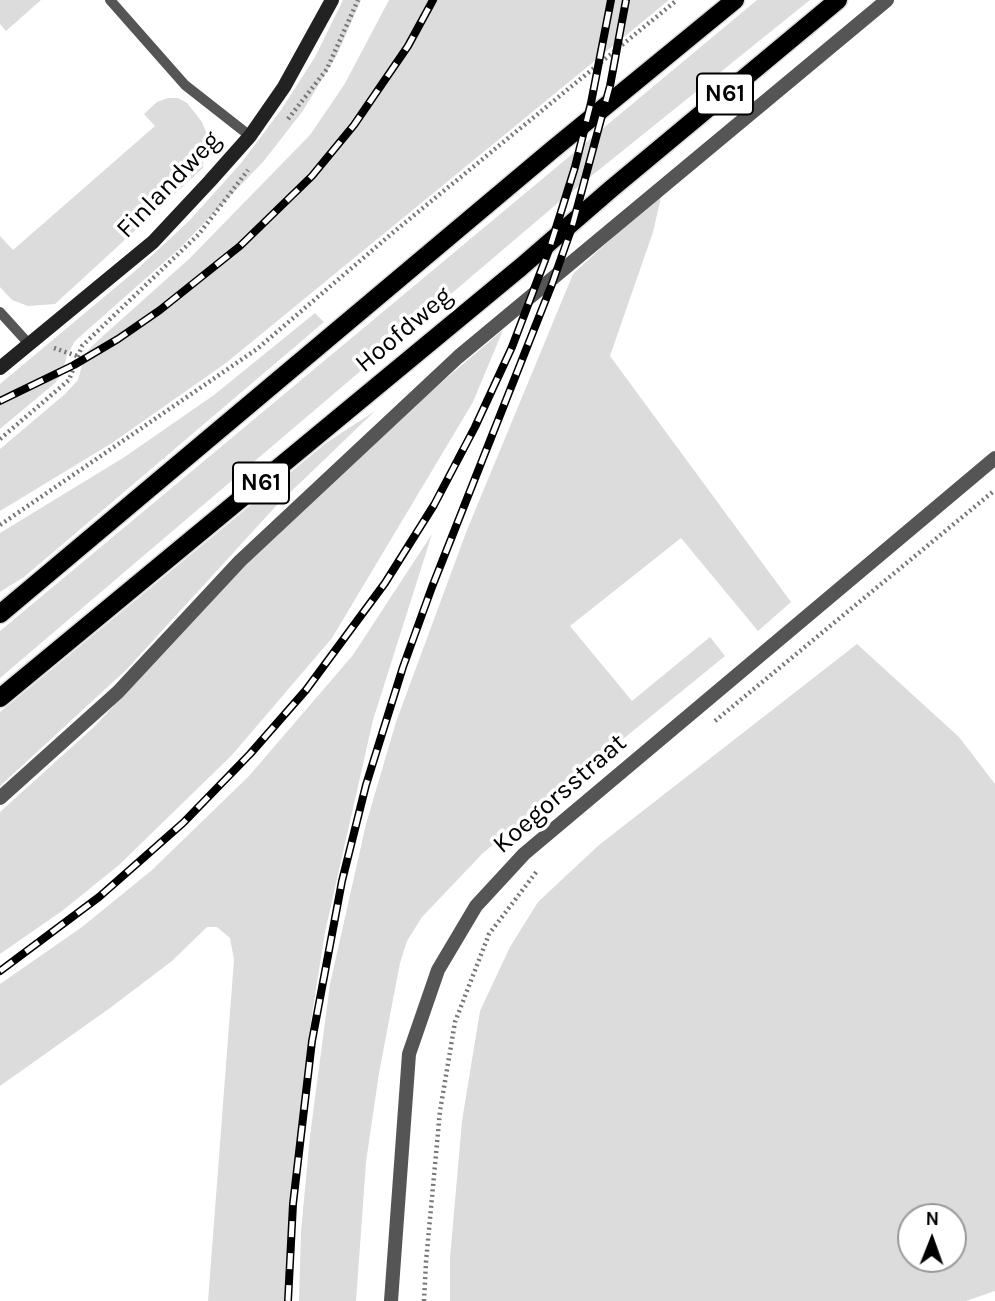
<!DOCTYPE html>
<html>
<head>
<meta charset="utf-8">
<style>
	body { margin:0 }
	#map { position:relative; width:995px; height:1301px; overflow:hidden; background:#fff; font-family:Karla,sans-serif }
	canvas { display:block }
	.north { position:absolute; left:897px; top:1203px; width:70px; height:70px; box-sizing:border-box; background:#fff; border:2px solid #999; border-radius:50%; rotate:1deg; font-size:19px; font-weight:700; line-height:28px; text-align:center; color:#000 }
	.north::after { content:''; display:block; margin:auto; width:24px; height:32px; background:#000; clip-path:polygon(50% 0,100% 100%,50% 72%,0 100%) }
</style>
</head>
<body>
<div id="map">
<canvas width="995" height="1301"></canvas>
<div class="north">N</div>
</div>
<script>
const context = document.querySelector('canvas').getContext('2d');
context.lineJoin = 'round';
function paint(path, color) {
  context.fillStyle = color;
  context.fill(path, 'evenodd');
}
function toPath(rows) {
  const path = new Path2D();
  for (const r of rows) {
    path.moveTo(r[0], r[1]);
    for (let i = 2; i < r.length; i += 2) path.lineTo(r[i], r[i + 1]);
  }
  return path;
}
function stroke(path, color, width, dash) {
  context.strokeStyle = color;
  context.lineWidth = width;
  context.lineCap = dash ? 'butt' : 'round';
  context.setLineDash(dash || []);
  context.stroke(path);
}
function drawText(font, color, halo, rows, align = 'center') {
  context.font = font + ' Karla,sans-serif';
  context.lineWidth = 7;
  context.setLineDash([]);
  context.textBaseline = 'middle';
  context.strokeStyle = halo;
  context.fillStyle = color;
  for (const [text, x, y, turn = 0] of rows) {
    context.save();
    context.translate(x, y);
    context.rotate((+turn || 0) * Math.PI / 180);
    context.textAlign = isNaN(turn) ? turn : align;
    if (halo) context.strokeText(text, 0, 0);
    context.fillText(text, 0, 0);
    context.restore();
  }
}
const green = toPath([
	[0,0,41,0,6,31,0,24],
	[343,0,361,0,337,55,302,112,263,162,179,249,75,341,67,355,62,374,55,383,0,429,0,384,134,272,189,221,242,162,281,110,315,57],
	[389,0,669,0,226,363,112,443,0,511,0,449,65,394,78,380,85,354,94,344,189,259,310,135,344,85],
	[757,0,810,0,559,202,0,678,0,631],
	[168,98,178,98,187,103,202,122,206,132,203,168,55,304,28,306,12,300,0,287,0,236,13,250,155,126,144,114,157,102],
	[661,197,653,232,610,356,791,602,758,631,681,538,570,626,632,701,710,637,725,656,483,853,422,917,407,941,400,963,379,1073,366,1162,356,1301,299,1301,301,1231,310,1136,330,984,366,824,396,722,467,530,573,274,641,211],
	[315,313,324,322,24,577,0,592,0,533,123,458,214,395],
	[503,330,473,402,332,638,232,755,119,865,62,911,0,954,0,812,95,726,272,535,423,398],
	[375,411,276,506,126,670,0,786,0,712,326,443],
	[432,534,373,720,325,932,308,1040,290,1233,288,1301,208,1301,234,960,230,938,217,927,207,927,172,961,110,1008,0,1086,0,984,82,927,152,870,249,776,353,655],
	[857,644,959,737,995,784,995,1291,966,1301,450,1301,450,1258,462,1121,480,1011,510,947,538,902,599,845],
	[953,1217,953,1259,911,1259,911,1217]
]);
const path = toPath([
	[288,119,327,69,358,0],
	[54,348,77,356],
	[0,439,69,380,82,346,199,234,248,170],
	[0,525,257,349,396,230,677,0],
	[715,721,995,490],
	[424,1301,426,1262,440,1111,455,1022,489,934,537,871]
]);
const lane = toPath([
	[110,0,185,85,250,136],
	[0,312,29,344]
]);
const street = toPath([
	[0,798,118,692,240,561,458,357,887,0],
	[391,1301,409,1054,438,970,476,906,524,854,995,458]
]);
const secondary = toPath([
	[0,368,153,242,210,181,250,136,284,87,332,0]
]);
const primary = toPath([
	[0,614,552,150,735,0],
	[0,698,521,267,611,189,838,0]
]);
const rail = toPath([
	[0,401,74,365,118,339,160,310,240,246,312,176,354,125,408,46,433,0],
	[0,971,99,897,183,823,250,754,306,690,385,583,434,505,475,427,512,347,550,247,575,167,591,103,611,0],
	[288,1301,293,1204,312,1041,342,881,366,785,403,667,432,587,552,284,572,227,610,86,626,0]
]);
const shields = [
	[725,94,56],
	[261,483,56]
];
const shieldNames = [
	["N61",725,94],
	["N61",261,483]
];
const streetNames = [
	["Finlandweg",169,185,-46],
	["Hoofdweg",404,330,-40],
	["Koegorsstraat",560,794,-41]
];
paint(green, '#dcdcdc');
stroke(primary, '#dbdbdb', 21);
stroke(path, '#777', 4.5, [2, 3.5]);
stroke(lane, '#555', 10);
stroke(street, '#555', 14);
stroke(secondary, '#222', 14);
stroke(primary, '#000', 18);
stroke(rail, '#000', 8);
stroke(rail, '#fff', 5, [16]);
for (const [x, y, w] of shields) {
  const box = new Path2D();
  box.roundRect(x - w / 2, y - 20.5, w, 41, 5);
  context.fillStyle = '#fff';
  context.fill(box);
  stroke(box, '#000', 2);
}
drawText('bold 24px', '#000', null, shieldNames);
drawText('26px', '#000', '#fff', streetNames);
</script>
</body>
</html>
